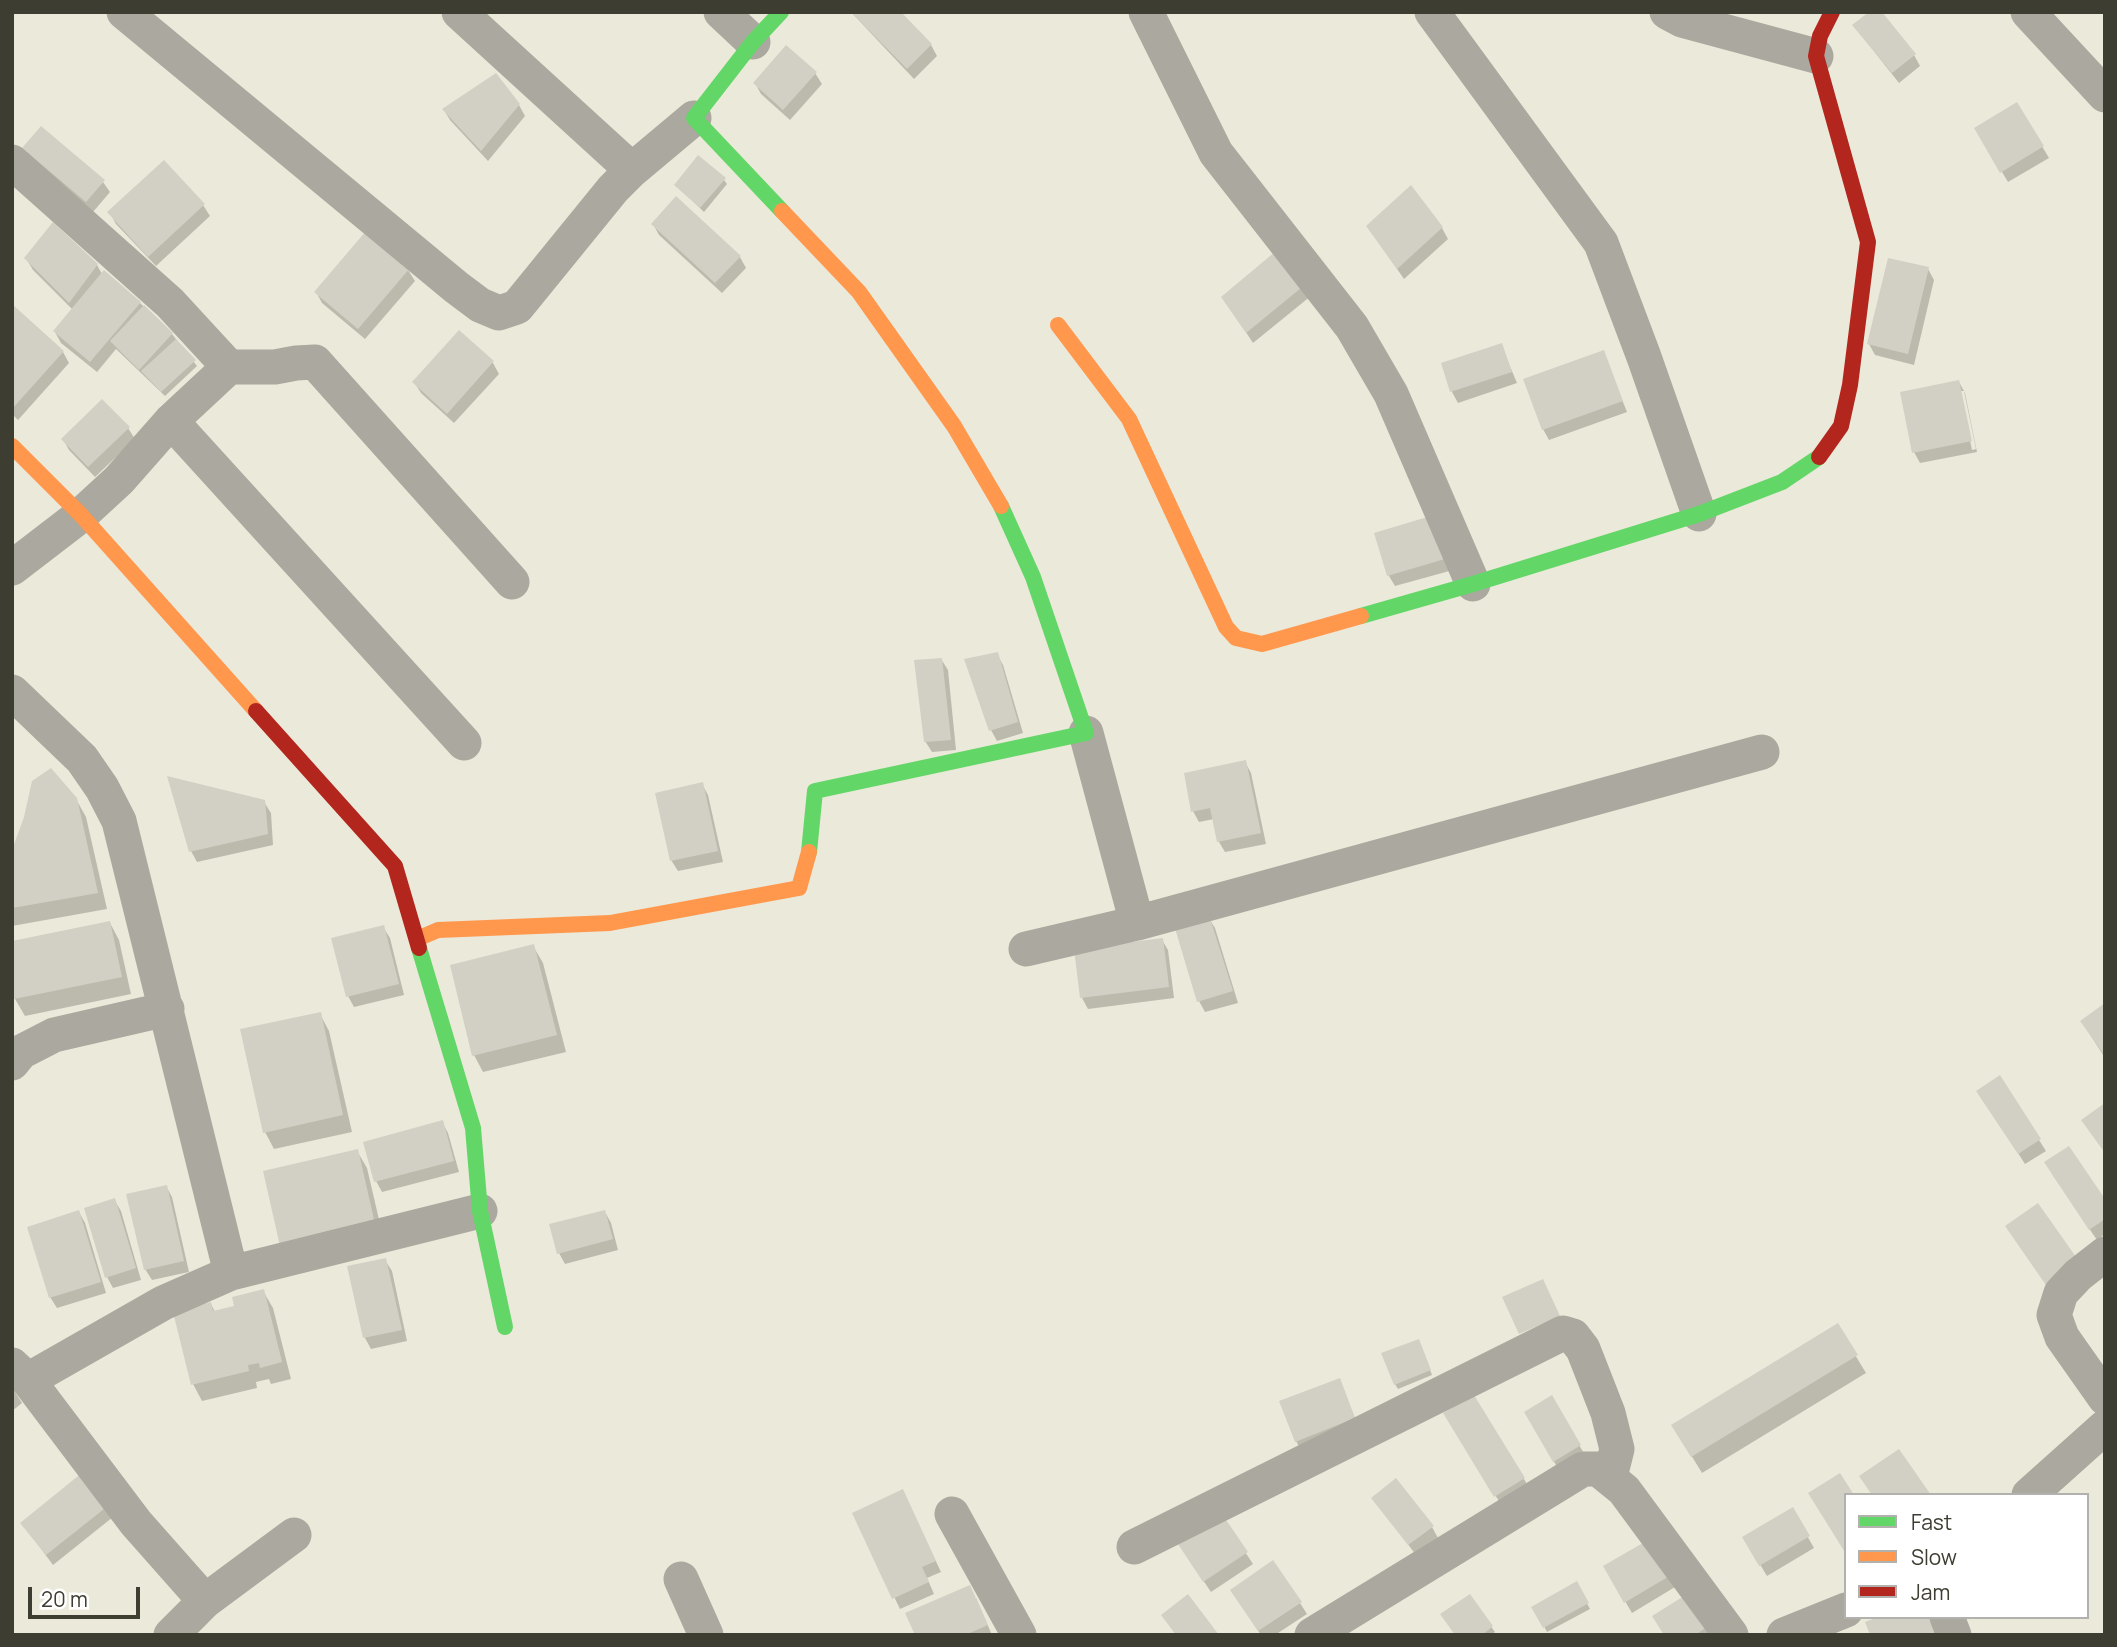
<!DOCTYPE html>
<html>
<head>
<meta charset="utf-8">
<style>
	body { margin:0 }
	#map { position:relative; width:2117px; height:1647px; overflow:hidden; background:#ebe9d9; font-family:Manrope,sans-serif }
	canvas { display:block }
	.frame { position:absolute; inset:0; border:14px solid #3e3d31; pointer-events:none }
	.legend { position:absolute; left:1844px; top:1493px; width:245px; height:126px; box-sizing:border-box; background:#fff; border:2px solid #b2b1ad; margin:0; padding:9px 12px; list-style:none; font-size:21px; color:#3e3d31 }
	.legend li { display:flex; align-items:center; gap:14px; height:35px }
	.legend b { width:35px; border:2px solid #b2b1ad }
	.scale { position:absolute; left:28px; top:1587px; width:112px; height:32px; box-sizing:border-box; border:4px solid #3e3d31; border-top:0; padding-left:9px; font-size:21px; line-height:24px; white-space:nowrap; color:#3e3d31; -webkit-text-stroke:5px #fff; paint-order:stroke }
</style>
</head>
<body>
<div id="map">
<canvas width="2117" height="1647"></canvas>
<div class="frame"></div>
<ul class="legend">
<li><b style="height:9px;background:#63d668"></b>Fast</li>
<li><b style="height:9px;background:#ff974d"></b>Slow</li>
<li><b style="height:9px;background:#b3261e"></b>Jam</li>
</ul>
<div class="scale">20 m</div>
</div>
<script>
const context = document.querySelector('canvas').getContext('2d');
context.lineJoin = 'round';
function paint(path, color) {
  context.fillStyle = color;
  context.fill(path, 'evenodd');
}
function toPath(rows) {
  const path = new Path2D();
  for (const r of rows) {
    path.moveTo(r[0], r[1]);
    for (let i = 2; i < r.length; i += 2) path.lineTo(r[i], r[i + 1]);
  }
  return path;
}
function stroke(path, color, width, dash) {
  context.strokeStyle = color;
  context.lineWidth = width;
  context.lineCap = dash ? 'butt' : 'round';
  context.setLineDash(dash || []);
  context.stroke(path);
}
const shadow = toPath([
	[851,12,898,12,931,45,937,56,914,79],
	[1854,26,1914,55,1920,66,1899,83],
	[815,73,822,84,790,120,761,94,755,83],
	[2017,104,2049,158,2008,182,1976,129],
	[519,105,525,116,488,161,450,120,444,110],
	[25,148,103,182,110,192,93,212,31,159],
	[724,180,727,184,704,212,676,185],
	[203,205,210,216,156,266,116,224,110,213],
	[653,224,740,257,746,268,722,293,659,235],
	[1368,227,1442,228,1448,239,1404,279],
	[1282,248,1317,291,1253,343,1230,308],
	[26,258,97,265,102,274,140,303,172,334,197,366,165,396,116,349,97,372,61,343,55,332,73,310,33,270],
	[1928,269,1934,280,1914,365,1875,355,1869,344],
	[408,270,415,281,365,339,322,303,316,292],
	[12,307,63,352,69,363,18,420,12,414],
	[459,332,493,363,499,374,454,423,421,393,414,382],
	[1501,345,1517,383,1458,403,1452,392,1443,364],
	[1603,352,1627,412,1549,440,1543,429],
	[1959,382,1965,393,1977,452,1920,463,1914,452],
	[1960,391,1964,391,1976,449,1972,450],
	[128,428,135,439,95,477,69,450,63,439],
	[1439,528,1453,570,1395,586,1389,576,1376,534],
	[997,654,1003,665,1023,733,997,741,991,730],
	[941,659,948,670,956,750,932,752,925,741],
	[1245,762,1251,773,1266,844,1225,852,1219,842,1214,819,1199,822,1193,811],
	[702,784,708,795,723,862,678,871,671,860],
	[76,799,86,817,107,909,12,926,12,856],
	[264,802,271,813,273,845,197,862,191,851],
	[1208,917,1215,928,1238,1003,1205,1012,1199,1001],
	[110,923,119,940,131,994,25,1016,15,999,12,984,12,943],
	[383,927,390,938,404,995,354,1007,348,996],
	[1162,940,1168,950,1174,998,1088,1009,1082,998],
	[533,946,543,963,566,1052,483,1072,474,1055],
	[2105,1006,2105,1058,2082,1022],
	[320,1014,329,1031,352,1132,274,1149,265,1132],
	[1985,1102,2039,1140,2046,1151,2025,1164],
	[442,1122,448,1133,459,1172,382,1192,376,1181],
	[357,1151,367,1168,384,1241,282,1245],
	[2052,1174,2105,1202,2105,1234,2097,1240],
	[166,1186,172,1197,189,1272,152,1280,145,1269],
	[115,1201,121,1211,141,1280,113,1288,107,1277,86,1209],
	[79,1212,85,1223,106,1293,57,1308,50,1297],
	[605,1212,611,1223,618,1250,565,1264,559,1253],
	[385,1260,392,1271,407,1341,371,1349,365,1338],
	[263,1291,273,1308,291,1379,271,1384,269,1379,256,1382,257,1388,202,1401,193,1384,211,1304,215,1312,236,1307],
	[1837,1325,1866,1373,1702,1473,1683,1442],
	[1421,1346,1432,1375,1398,1389,1395,1384],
	[1339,1380,1360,1430,1302,1452,1296,1441],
	[12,1387,22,1403,12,1411],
	[1474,1397,1530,1489,1502,1506,1445,1414],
	[1552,1398,1586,1457,1560,1472,1526,1413],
	[87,1471,118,1513,53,1565,22,1523],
	[1374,1499,1432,1527,1438,1538,1416,1555],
	[908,1502,941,1572,927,1578,934,1594,900,1609,854,1514],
	[1792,1509,1814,1548,1767,1576,1744,1538],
	[1218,1511,1253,1564,1211,1592,1182,1549],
	[1654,1539,1680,1584,1632,1613,1605,1567],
	[1577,1584,1590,1609,1547,1632,1534,1607],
	[1692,1594,1717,1635,1666,1635],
	[1469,1596,1495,1632,1491,1635,1456,1635],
	[976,1598,992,1635,917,1635],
	[1238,1601,1300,1603,1307,1614,1275,1635,1261,1635]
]);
const building = toPath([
	[851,12,901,12,932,44,907,69],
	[1869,12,1882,12,1916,54,1892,73,1852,25],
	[786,45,817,72,783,110,753,83],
	[496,73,520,104,481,151,442,109],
	[2017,102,2044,146,2000,173,1974,128],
	[41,126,105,180,86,202,22,148],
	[698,155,726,178,700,208,674,185],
	[164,160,205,204,148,257,107,212],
	[1411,185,1443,227,1397,269,1366,226],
	[676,196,741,256,715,283,651,224],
	[53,222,98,264,69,303,24,258],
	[366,231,410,268,358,329,314,292],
	[1282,246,1312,279,1246,333,1221,297],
	[1888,258,1929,267,1908,354,1867,344],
	[104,270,141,302,90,362,53,331],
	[12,304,64,351,12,409],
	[144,305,173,333,139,370,110,341],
	[459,330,494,361,447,414,412,382],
	[176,339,196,360,161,392,141,371],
	[1502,343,1512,372,1450,392,1441,363],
	[1604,350,1623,401,1542,430,1523,379],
	[1959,380,1972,441,1912,453,1900,392],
	[102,399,130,427,88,467,61,439],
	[1434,515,1448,558,1387,576,1374,533],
	[998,652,1018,722,989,731,964,659],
	[942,658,951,740,924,742,914,660],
	[1246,760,1261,833,1217,842,1210,808,1191,812,1184,773],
	[51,768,77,798,98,893,12,908,12,850,24,817,32,781],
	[167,776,265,800,268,834,189,852],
	[703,782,718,851,670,861,655,793],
	[1209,915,1233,991,1197,1002,1174,925],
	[110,921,122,977,14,999,12,941],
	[384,925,399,984,346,997,331,938],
	[1163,938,1169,987,1080,998,1074,949],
	[534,944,557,1035,472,1056,450,965],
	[2105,1003,2105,1056,2080,1021],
	[321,1012,343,1115,263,1133,240,1029],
	[2000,1075,2041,1139,2018,1154,1976,1091],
	[2105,1103,2105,1153,2081,1120],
	[443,1120,454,1161,374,1182,363,1142],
	[2069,1146,2105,1199,2105,1219,2089,1230,2044,1162],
	[358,1149,375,1224,280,1246,263,1171],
	[167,1185,184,1261,144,1270,126,1194],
	[115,1198,136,1268,105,1278,84,1208],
	[2038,1203,2081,1264,2048,1288,2005,1226],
	[79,1210,101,1282,49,1298,27,1227],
	[605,1210,613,1239,557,1254,549,1224],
	[386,1258,402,1330,363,1338,347,1266],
	[1543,1279,1560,1316,1519,1334,1502,1297],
	[264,1289,282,1362,260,1368,259,1363,248,1365,249,1371,191,1385,173,1312,211,1302,213,1311,234,1306,232,1297],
	[1838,1323,1858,1355,1691,1457,1671,1425],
	[1419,1339,1431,1370,1394,1385,1381,1353],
	[1340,1378,1355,1418,1295,1442,1279,1401],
	[1474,1395,1525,1478,1494,1497,1443,1413],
	[1552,1395,1581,1445,1553,1462,1524,1412],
	[1899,1449,1931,1495,1872,1495,1859,1476],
	[88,1468,114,1501,46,1555,20,1523],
	[1840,1473,1854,1495,1846,1495,1846,1554,1808,1493],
	[1396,1478,1434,1526,1408,1545,1371,1498],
	[903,1489,936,1561,922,1567,929,1582,892,1599,852,1513],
	[1793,1507,1810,1536,1759,1566,1742,1537],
	[1218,1508,1248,1552,1203,1582,1174,1538],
	[1655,1536,1676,1572,1624,1603,1603,1566],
	[1273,1560,1302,1602,1258,1631,1230,1590],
	[1577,1581,1589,1603,1543,1628,1531,1607],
	[970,1585,988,1625,965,1635,915,1635,905,1613],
	[1692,1591,1713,1623,1695,1635,1664,1635,1652,1616],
	[1188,1594,1219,1635,1176,1635,1161,1615],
	[1470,1594,1493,1626,1482,1635,1455,1635,1440,1614],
	[1878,1617,1942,1617,1949,1635,1870,1635,1865,1622]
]);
const street = toPath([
	[124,12,456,287,480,305,499,313,517,307,613,189,632,170,694,118],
	[459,12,632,170],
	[721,12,753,42],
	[1146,12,1216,153,1352,327,1391,394,1473,584],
	[1432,12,1601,243,1644,357,1699,514],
	[1667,12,1682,20,1816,56],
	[2028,12,2105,95],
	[12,162,170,303,229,367,171,421,119,480,81,515,12,568],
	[229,367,275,367,296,363,315,362,512,582],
	[171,421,464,743],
	[12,692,82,759,102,788,119,821,231,1273],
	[1086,733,1137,923],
	[1026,949,1137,923,1762,752],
	[12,1063,21,1052,54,1035,167,1009],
	[2105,1254,2078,1275,2061,1293,2054,1315,2062,1337,2105,1398],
	[12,1365,28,1380,136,1523,205,1601,171,1635],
	[28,1380,163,1303,231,1273,480,1211],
	[2029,1495,2105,1427],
	[952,1514,1019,1635],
	[1134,1547,1563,1333,1573,1336,1583,1349,1608,1413,1617,1449,1610,1477],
	[681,1579,706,1635],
	[205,1601,294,1535],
	[1947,1617,1954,1635],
	[1312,1635,1583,1469,1598,1469,1624,1490,1731,1635],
	[1784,1635,1846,1610]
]);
const fast = toPath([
	[781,12,753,42,694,118,782,211],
	[1361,616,1473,584,1699,514,1782,482,1819,457],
	[809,852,815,791,1086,733,1033,577,1001,506],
	[419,948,473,1128,480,1211,505,1327]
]);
const slow = toPath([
	[782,211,859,292,954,426,1001,506],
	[1058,325,1129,419,1226,627,1236,638,1262,644,1361,616],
	[12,446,81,515,256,711],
	[417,939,438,930,610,923,799,888,809,852]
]);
const jam = toPath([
	[1819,457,1841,426,1850,385,1868,242,1816,56,1820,36,1832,12],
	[256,711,395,866,419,948]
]);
paint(shadow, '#0003');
paint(building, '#d2d0c4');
stroke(street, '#aaa89f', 35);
stroke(fast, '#63d668', 16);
stroke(slow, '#ff974d', 16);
stroke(jam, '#b3261e', 16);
</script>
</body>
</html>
